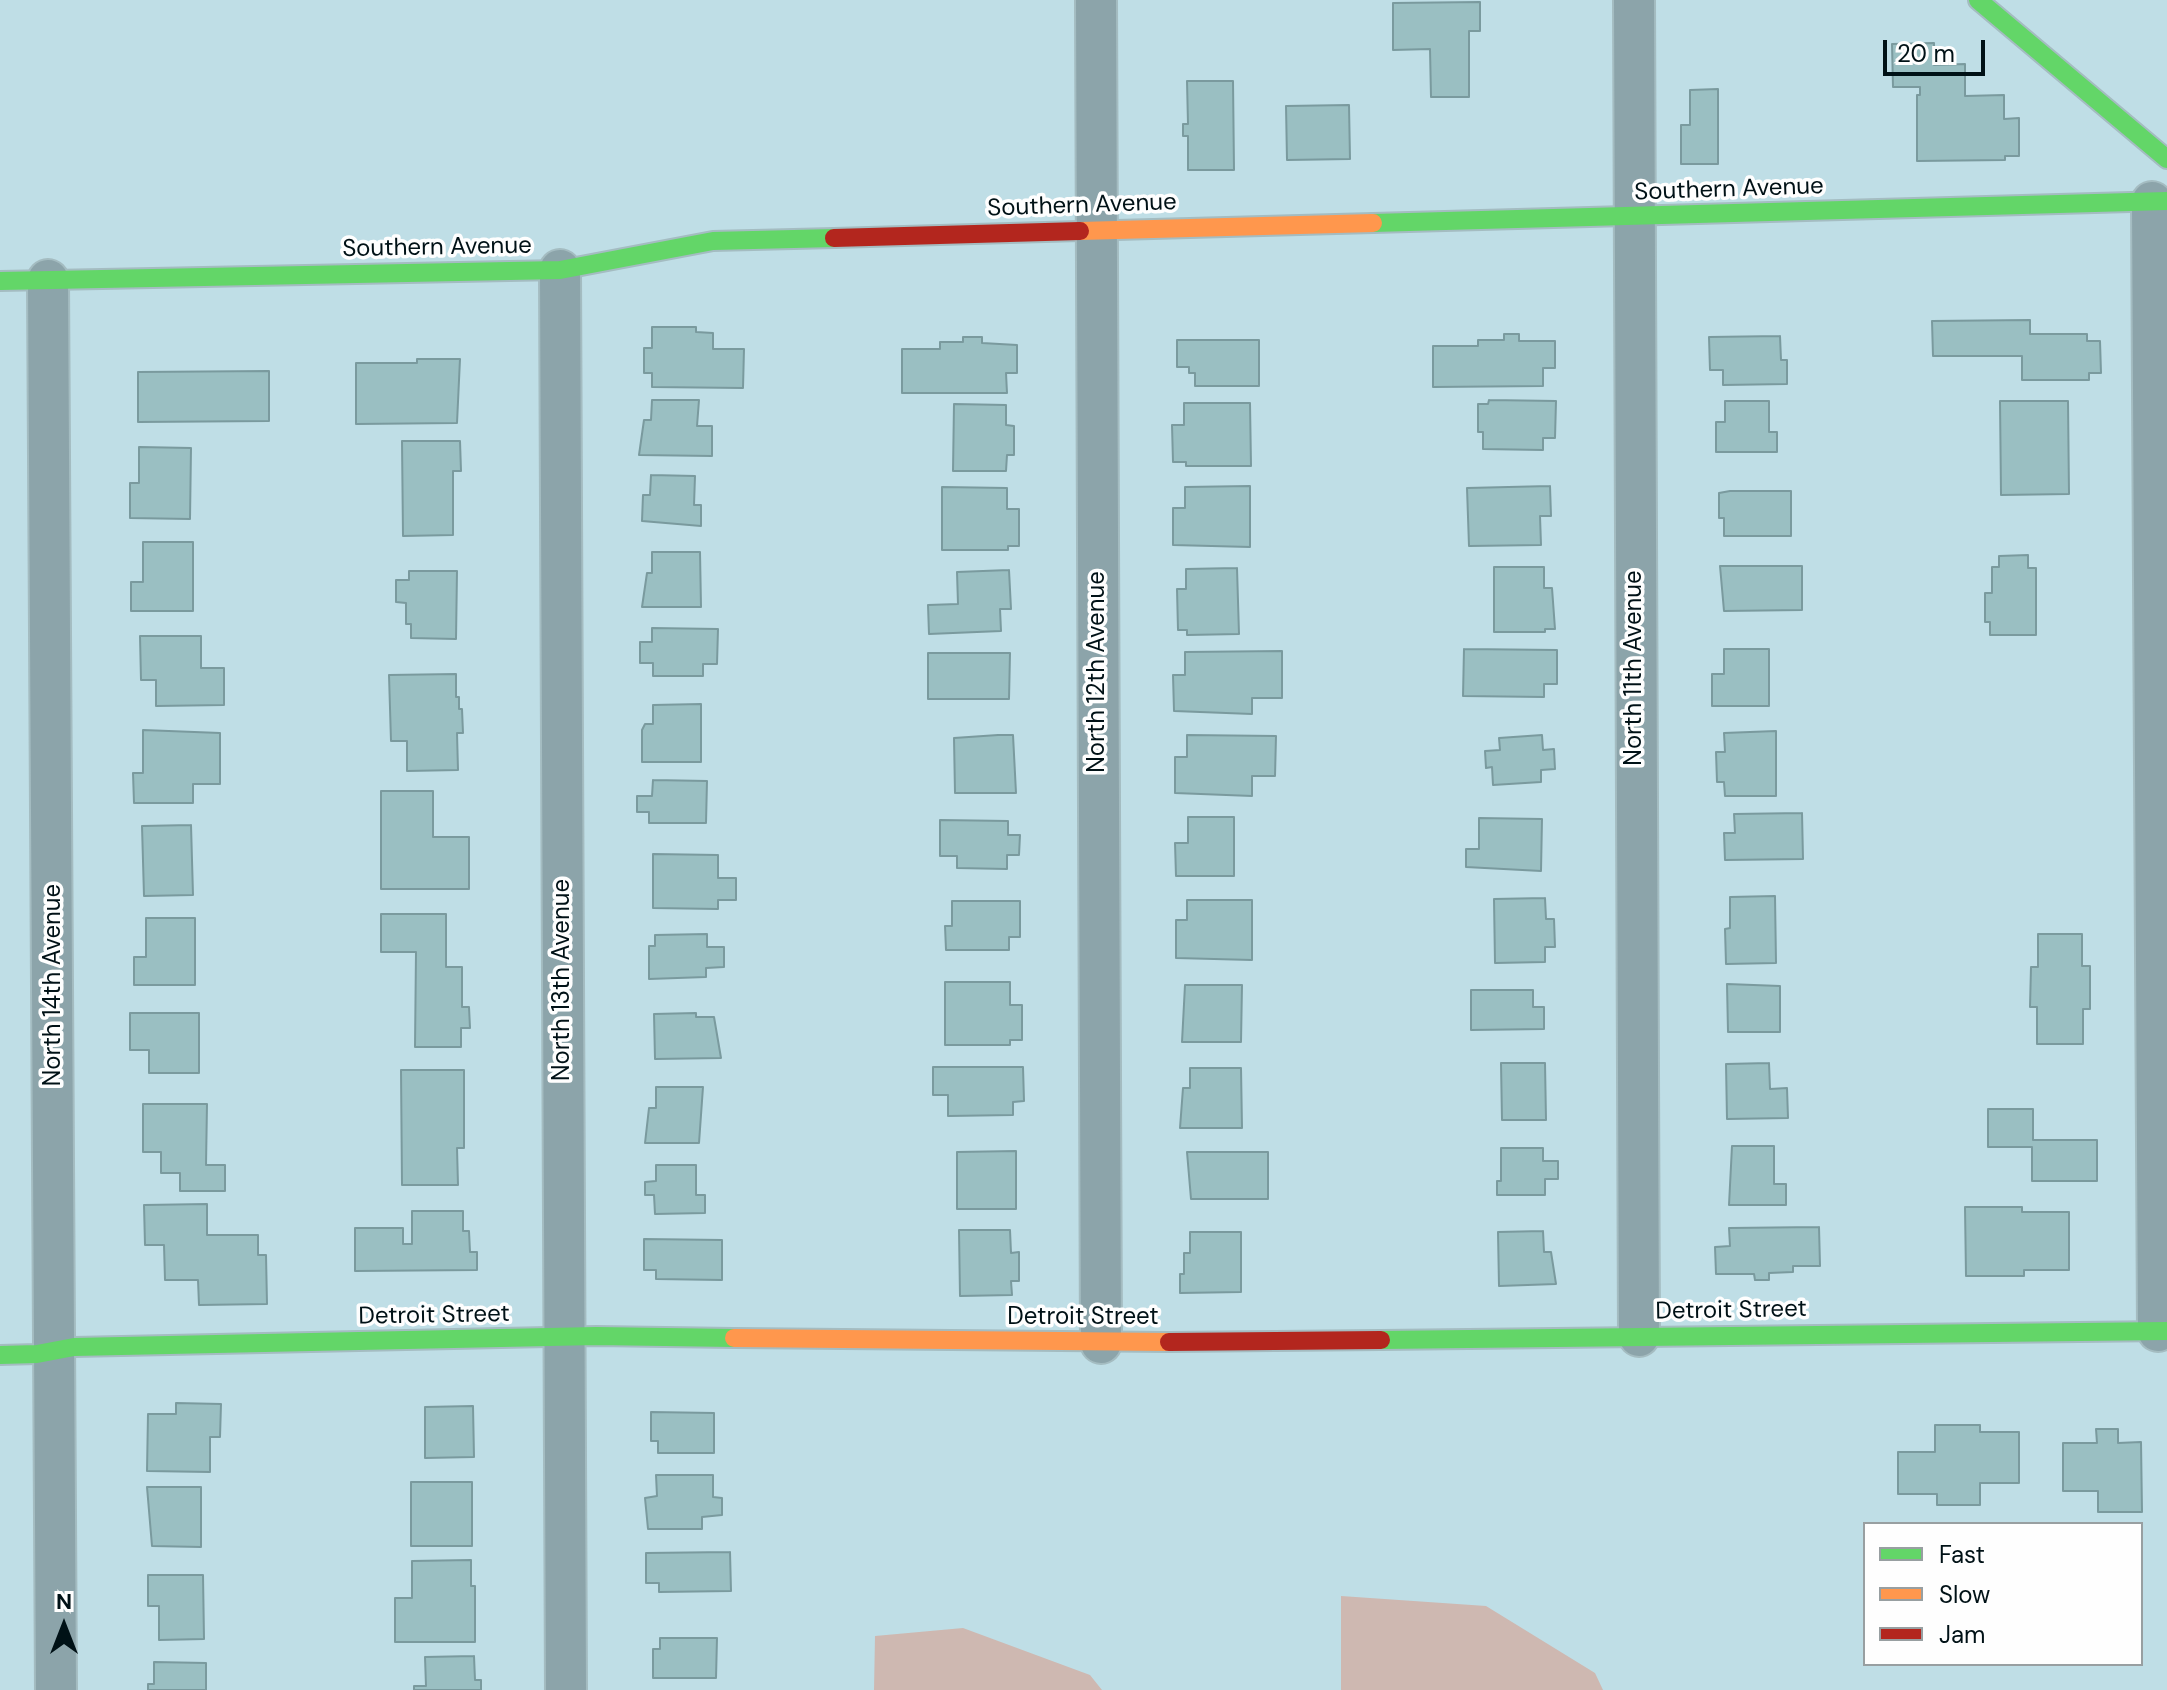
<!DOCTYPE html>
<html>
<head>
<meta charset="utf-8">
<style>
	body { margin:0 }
	#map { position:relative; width:2167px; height:1690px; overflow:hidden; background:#bfdee6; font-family:"DM Sans",sans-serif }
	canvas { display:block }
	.legend { position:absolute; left:1863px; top:1522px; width:280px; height:144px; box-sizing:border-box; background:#fefefe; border:2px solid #989fa1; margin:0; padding:10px 14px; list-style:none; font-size:24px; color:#001116 }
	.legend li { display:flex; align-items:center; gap:16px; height:40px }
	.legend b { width:40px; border:2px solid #989fa1 }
	.north { position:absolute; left:24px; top:1586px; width:80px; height:80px; -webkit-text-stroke:6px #fefefe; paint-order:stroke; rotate:0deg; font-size:22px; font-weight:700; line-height:32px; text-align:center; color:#001116 }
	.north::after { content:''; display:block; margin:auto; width:28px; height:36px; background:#001116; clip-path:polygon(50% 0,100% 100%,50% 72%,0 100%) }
	.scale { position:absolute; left:1883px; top:40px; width:102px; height:36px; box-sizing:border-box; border:4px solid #001116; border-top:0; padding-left:10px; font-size:24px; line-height:28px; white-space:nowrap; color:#001116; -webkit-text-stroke:6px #fefefe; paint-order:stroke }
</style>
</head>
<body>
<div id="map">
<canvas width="2167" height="1690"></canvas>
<ul class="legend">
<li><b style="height:10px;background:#63d668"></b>Fast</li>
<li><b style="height:10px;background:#ff974d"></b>Slow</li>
<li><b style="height:10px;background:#b3261e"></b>Jam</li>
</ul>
<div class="north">N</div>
<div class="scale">20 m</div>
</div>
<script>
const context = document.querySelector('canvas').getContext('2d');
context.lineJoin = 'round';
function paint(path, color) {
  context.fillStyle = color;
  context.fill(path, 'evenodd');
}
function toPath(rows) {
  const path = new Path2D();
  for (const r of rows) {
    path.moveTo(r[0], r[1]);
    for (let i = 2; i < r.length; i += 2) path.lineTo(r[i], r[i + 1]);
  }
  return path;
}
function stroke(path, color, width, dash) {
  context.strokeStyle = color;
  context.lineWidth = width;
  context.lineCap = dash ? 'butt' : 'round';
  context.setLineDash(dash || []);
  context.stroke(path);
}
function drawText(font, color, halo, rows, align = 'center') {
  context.font = font + ' "DM Sans",sans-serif';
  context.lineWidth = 7;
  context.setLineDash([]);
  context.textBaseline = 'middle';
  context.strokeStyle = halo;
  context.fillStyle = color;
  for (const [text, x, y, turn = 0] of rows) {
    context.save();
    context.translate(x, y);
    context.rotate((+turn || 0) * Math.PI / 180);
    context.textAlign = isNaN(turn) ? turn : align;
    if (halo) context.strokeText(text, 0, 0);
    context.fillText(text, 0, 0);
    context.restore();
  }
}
const green = toPath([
	[1341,1596,1486,1606,1595,1673,1603,1690,1341,1690],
	[963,1628,1090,1675,1102,1690,874,1690,875,1636]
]);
const building = toPath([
	[1480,2,1480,31,1469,31,1469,97,1431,97,1430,49,1393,50,1393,3,1480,2],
	[1934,43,1934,65,1965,64,1965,96,2004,95,2004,119,2019,118,2019,156,2005,156,2005,160,1917,161,1917,95,1920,95,1920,87,1893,87,1892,44,1934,43],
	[1187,81,1233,81,1234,170,1188,170,1188,136,1183,136,1183,124,1188,124,1187,81],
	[1718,89,1718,164,1681,164,1681,125,1690,125,1690,90,1718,89],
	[1349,105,1350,159,1287,160,1286,106,1349,105],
	[2030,320,2030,334,2087,334,2087,341,2100,341,2101,373,2089,373,2089,380,2022,380,2022,356,1933,356,1932,321,2030,320],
	[652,327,696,327,696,332,713,333,713,349,744,349,743,388,652,387,652,373,644,373,644,348,652,348,652,327],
	[1504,334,1519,334,1519,341,1555,341,1555,368,1543,368,1543,386,1433,387,1433,346,1478,346,1478,340,1504,340,1504,334],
	[1780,336,1781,360,1787,360,1787,384,1723,385,1723,370,1710,370,1709,337,1780,336],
	[963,337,982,337,982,343,1017,345,1017,373,1006,373,1007,393,902,393,902,349,940,349,940,342,963,342,963,337],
	[1177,340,1259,340,1259,386,1195,386,1195,373,1189,373,1189,367,1177,367,1177,340],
	[417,359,460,359,457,423,356,424,356,363,417,363,417,359],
	[269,371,269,421,138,422,138,372,269,371],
	[652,400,699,400,697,426,712,426,712,456,639,455,644,420,651,420,652,400],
	[1489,400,1556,401,1555,438,1543,438,1543,450,1483,449,1483,432,1478,432,1478,404,1488,404,1489,400],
	[1725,401,1769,401,1769,432,1777,432,1777,452,1716,452,1716,422,1725,422,1725,401],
	[2000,401,2068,401,2069,494,2001,495,2000,401],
	[1184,403,1250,403,1251,466,1186,466,1186,462,1173,462,1172,425,1184,425,1184,403],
	[954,404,1006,405,1006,425,1014,426,1014,455,1007,455,1006,471,953,471,954,404],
	[402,441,460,441,461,471,453,471,453,535,403,536,402,441],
	[139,447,191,448,190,519,130,518,130,483,139,483,139,447],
	[651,475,695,476,694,505,701,505,701,526,642,521,643,495,650,495,651,475],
	[1250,486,1250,547,1173,545,1173,508,1185,508,1185,487,1250,486],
	[1550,486,1551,516,1540,516,1541,545,1469,546,1467,488,1550,486],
	[942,487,1007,488,1007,509,1019,509,1019,546,1008,546,1008,550,942,550,942,487],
	[1730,491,1791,491,1791,536,1724,536,1724,518,1719,518,1719,493,1730,491],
	[143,542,193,542,193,611,131,611,131,582,143,582,143,542],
	[652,552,700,552,701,607,642,607,647,573,652,573,652,552],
	[2028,555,2028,568,2036,568,2036,635,1990,635,1990,622,1985,622,1985,593,1992,593,1992,567,1999,567,1999,556,2028,555],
	[1720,566,1802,566,1802,610,1724,611,1720,566],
	[1494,567,1544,567,1544,588,1552,588,1555,629,1545,629,1545,632,1494,632,1494,567],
	[1237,568,1239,634,1187,635,1187,630,1178,630,1177,589,1186,589,1186,569,1237,568],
	[1009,570,1011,609,1000,609,1001,631,929,634,928,605,958,604,957,572,1009,570],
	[409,571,457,571,456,639,411,638,411,624,406,624,406,603,396,602,396,580,409,580,409,571],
	[652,628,718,629,717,664,703,664,703,676,653,676,653,663,640,663,640,642,652,642,652,628],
	[140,636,201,636,201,668,224,668,224,705,156,706,156,680,141,680,140,636],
	[1464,649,1557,650,1557,684,1544,684,1544,697,1463,696,1464,649],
	[1724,649,1769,649,1769,706,1712,706,1712,674,1724,674,1724,649],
	[1282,651,1282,698,1252,698,1252,714,1174,711,1173,675,1185,675,1185,652,1282,651],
	[928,653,1010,653,1009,699,928,699,928,653],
	[456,674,456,697,459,697,459,709,462,709,463,733,457,733,458,770,407,771,407,741,391,741,389,675,456,674],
	[701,704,701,762,642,762,642,730,645,724,653,724,653,705,701,704],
	[143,730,220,733,220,784,193,784,193,803,134,803,133,773,143,773,143,730],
	[1776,731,1776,796,1725,796,1724,782,1717,782,1716,752,1725,752,1724,733,1776,731],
	[998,735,1013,735,1016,793,955,793,954,738,998,735],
	[1187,735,1276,736,1275,776,1252,776,1252,796,1175,793,1175,757,1187,757,1187,735],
	[1542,735,1543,750,1554,749,1555,769,1541,770,1541,782,1493,785,1492,767,1486,768,1485,751,1500,750,1499,738,1542,735],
	[653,780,707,781,706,823,649,823,649,812,637,812,637,796,652,796,653,780],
	[381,791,433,791,433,837,469,837,469,889,381,889,381,791],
	[1802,813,1803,859,1725,860,1724,833,1735,833,1734,814,1802,813],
	[1188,817,1234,817,1234,876,1176,876,1175,843,1188,843,1188,817],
	[1479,818,1542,819,1541,871,1466,867,1466,849,1479,849,1479,818],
	[940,820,1008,821,1008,835,1020,835,1019,855,1007,855,1007,869,957,868,957,856,940,856,940,820],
	[191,825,193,895,144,896,142,826,191,825],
	[653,854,718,855,718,878,736,878,736,900,718,900,718,909,653,908,653,854],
	[1775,896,1776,963,1726,964,1725,929,1730,928,1730,897,1775,896],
	[1545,898,1546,919,1554,919,1555,947,1545,947,1545,962,1495,963,1494,899,1545,898],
	[1187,900,1252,900,1252,960,1176,958,1176,920,1187,920,1187,900],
	[952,901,1020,901,1020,937,1009,937,1009,950,946,950,945,926,952,926,952,901],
	[381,914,446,914,446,967,462,967,462,1007,469,1007,470,1028,461,1028,461,1047,415,1047,416,952,381,952,381,914],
	[146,918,195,918,195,985,134,985,134,957,146,957,146,918],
	[707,934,707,947,724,947,724,967,706,968,706,977,649,979,649,946,655,946,655,935,707,934],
	[2038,934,2082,934,2082,966,2090,966,2090,1009,2083,1009,2083,1044,2037,1044,2037,1007,2030,1007,2031,967,2038,967,2038,934],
	[945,982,1010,982,1010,1005,1022,1005,1022,1040,1010,1040,1010,1045,945,1045,945,982],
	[1727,984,1780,986,1780,1032,1728,1032,1727,984],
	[1185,985,1242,985,1241,1042,1182,1042,1185,985],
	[1471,990,1533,990,1533,1007,1544,1007,1544,1029,1471,1030,1471,990],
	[130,1013,199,1013,199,1073,149,1073,149,1050,130,1050,130,1013],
	[696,1013,696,1017,714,1017,721,1058,655,1059,654,1014,696,1013],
	[1501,1063,1545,1063,1546,1120,1502,1120,1501,1063],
	[1769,1063,1770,1089,1787,1088,1788,1118,1727,1119,1726,1064,1769,1063],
	[933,1067,1023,1067,1024,1101,1013,1102,1013,1115,948,1116,948,1095,933,1095,933,1067],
	[1190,1068,1241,1068,1242,1128,1180,1128,1183,1088,1190,1088,1190,1068],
	[401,1070,464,1070,464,1148,457,1148,458,1185,402,1185,401,1070],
	[656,1087,703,1087,699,1143,645,1143,649,1108,656,1108,656,1087],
	[143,1104,207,1104,206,1165,225,1165,225,1191,180,1191,180,1173,161,1173,161,1152,143,1152,143,1104],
	[1988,1109,2033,1109,2033,1140,2097,1140,2097,1181,2032,1181,2032,1147,1988,1147,1988,1109],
	[1732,1146,1774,1146,1774,1184,1786,1184,1786,1205,1729,1205,1732,1146],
	[1501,1148,1543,1148,1543,1161,1558,1161,1558,1179,1545,1179,1545,1195,1497,1195,1497,1181,1501,1181,1501,1148],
	[1016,1151,1016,1209,957,1209,957,1152,1016,1151],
	[1187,1152,1268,1152,1268,1199,1191,1199,1187,1152],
	[656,1165,696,1165,696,1195,705,1195,705,1213,655,1214,654,1195,645,1195,645,1182,656,1181,656,1165],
	[207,1204,207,1235,258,1235,258,1255,266,1255,267,1304,199,1305,198,1280,165,1280,164,1245,145,1245,144,1205,207,1204],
	[1965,1207,2022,1207,2022,1212,2069,1212,2069,1270,2024,1270,2024,1276,1966,1276,1965,1207],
	[412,1211,463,1211,463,1231,469,1231,470,1252,477,1252,477,1270,355,1271,355,1228,403,1228,403,1244,412,1244,412,1211],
	[1819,1227,1820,1266,1793,1266,1793,1272,1769,1273,1769,1280,1755,1280,1754,1274,1716,1274,1715,1247,1730,1246,1729,1228,1819,1227],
	[959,1230,1010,1230,1011,1253,1019,1252,1019,1281,1011,1281,1012,1295,960,1296,959,1230],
	[1543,1231,1544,1252,1551,1252,1556,1284,1499,1286,1498,1232,1543,1231],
	[1190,1232,1241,1232,1241,1292,1180,1293,1180,1274,1184,1274,1184,1253,1190,1253,1190,1232],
	[644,1239,722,1240,722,1280,656,1279,656,1270,644,1270,644,1239],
	[176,1403,221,1404,220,1437,210,1437,210,1472,147,1471,148,1414,176,1414,176,1403],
	[473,1406,474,1457,425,1458,425,1407,473,1406],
	[651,1412,714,1413,714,1453,658,1453,658,1441,651,1441,651,1412],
	[1935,1425,1980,1425,1980,1432,2019,1432,2019,1483,1980,1483,1980,1505,1937,1505,1937,1494,1898,1494,1898,1452,1935,1452,1935,1425],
	[2096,1429,2118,1429,2118,1443,2141,1442,2142,1512,2098,1512,2098,1491,2063,1491,2063,1443,2097,1443,2096,1429],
	[656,1475,713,1475,713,1497,722,1498,722,1515,702,1517,702,1529,648,1529,645,1498,657,1496,656,1475],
	[411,1482,472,1482,472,1546,411,1546,411,1482],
	[147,1487,201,1487,201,1547,152,1546,147,1487],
	[730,1552,731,1591,659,1592,659,1583,646,1583,646,1553,730,1552],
	[471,1560,471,1586,475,1586,475,1642,395,1642,395,1598,412,1598,412,1561,471,1560],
	[148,1575,203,1575,204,1639,159,1640,159,1606,148,1606,148,1575],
	[660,1638,717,1638,716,1678,653,1678,653,1649,660,1649,660,1638],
	[474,1656,475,1680,481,1680,481,1690,414,1690,414,1686,426,1686,425,1657,474,1656],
	[154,1662,206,1663,206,1690,148,1690,148,1684,154,1684,154,1662]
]);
const street = toPath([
	[1096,0,1101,1343],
	[1634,0,1639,1336],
	[2152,202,2158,1331],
	[560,270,566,1690],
	[48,280,56,1690]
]);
const fast = toPath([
	[1978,0,2167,159],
	[1373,223,2167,201],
	[0,281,560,270,713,241,834,238],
	[1381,1340,2167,1331],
	[0,1355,37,1354,74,1347,596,1336,734,1338]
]);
const slow = toPath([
	[1080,231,1373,223],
	[734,1338,1169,1342]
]);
const jam = toPath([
	[834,238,1080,231],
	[1169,1342,1381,1340]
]);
const streetNames = [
	["Southern Avenue",1729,190,-2],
	["Southern Avenue",1082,206,-2],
	["Southern Avenue",437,248,-1],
	["North 11th Avenue",1635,668,-90],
	["North 12th Avenue",1098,672,-90],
	["North 13th Avenue",563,980,-90],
	["North 14th Avenue",54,985,-90],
	["Detroit Street",1731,1311,-1],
	["Detroit Street",434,1316,-1],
	["Detroit Street",1083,1318]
];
paint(green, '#ceb8b1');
paint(building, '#9abfc2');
stroke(building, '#7a9a9e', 2);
stroke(street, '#a4bcc1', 44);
stroke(fast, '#a4bcc1', 22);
stroke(slow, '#a4bcc1', 22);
stroke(jam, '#a4bcc1', 22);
stroke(street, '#8ca4aa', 40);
stroke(fast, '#63d668', 18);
stroke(slow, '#ff974d', 18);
stroke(jam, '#b3261e', 18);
drawText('24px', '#001116', '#fefefe', streetNames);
</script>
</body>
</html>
